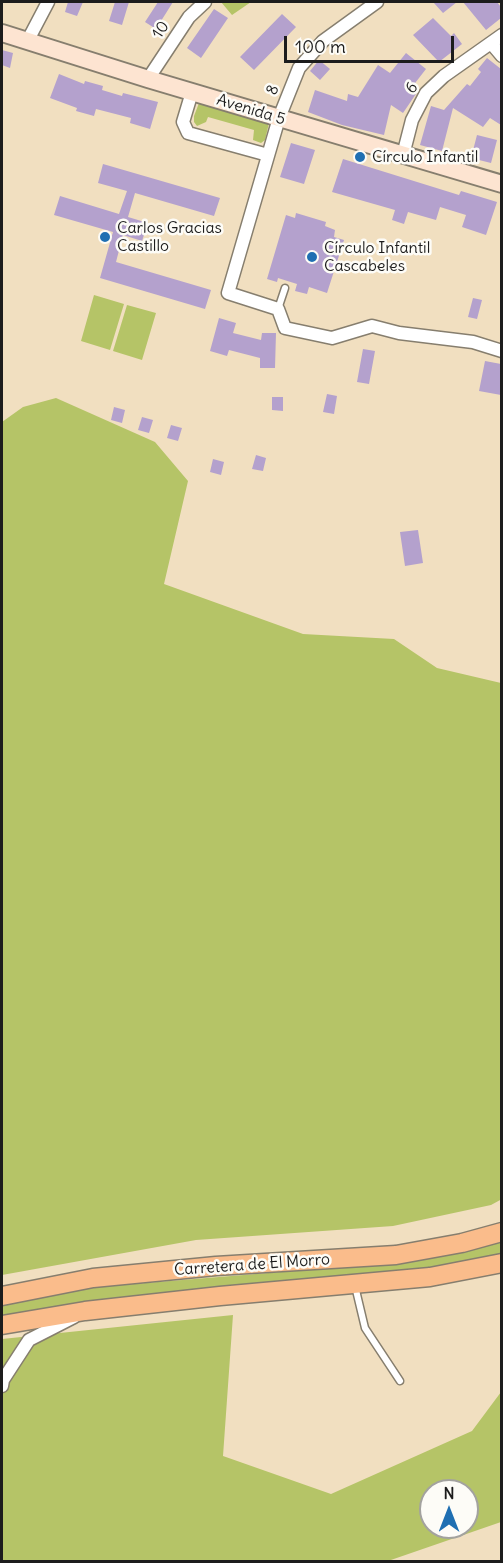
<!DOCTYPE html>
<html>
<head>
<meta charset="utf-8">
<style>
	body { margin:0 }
	#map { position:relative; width:503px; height:1563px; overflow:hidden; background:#f1dfc0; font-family:Delius,sans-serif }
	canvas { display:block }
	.frame { position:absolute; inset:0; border:3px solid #1c1c1c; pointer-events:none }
	.north { position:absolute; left:419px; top:1479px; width:60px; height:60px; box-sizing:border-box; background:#fdfcf7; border:2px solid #a3a29f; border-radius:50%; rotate:0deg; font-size:16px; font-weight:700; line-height:24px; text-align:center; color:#1c1c1c }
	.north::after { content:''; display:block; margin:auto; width:21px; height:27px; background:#1f6fb2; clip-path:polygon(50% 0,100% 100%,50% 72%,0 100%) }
	.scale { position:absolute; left:284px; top:36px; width:170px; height:27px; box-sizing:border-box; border:3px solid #1c1c1c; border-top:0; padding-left:8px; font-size:18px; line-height:21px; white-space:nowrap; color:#1c1c1c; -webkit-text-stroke:4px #fdfcf7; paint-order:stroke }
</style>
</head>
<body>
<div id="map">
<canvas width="503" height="1563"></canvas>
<div class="frame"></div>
<div class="north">N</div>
<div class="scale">100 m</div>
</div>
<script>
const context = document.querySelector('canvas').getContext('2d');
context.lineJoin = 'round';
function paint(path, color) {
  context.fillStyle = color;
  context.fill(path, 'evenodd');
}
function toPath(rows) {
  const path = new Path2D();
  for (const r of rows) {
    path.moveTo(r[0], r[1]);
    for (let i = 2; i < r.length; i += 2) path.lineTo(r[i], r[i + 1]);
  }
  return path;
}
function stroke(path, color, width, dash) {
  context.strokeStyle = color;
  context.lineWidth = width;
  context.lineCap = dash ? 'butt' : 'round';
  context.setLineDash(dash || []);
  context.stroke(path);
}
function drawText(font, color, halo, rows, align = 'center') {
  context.font = font + ' Delius,sans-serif';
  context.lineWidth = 5;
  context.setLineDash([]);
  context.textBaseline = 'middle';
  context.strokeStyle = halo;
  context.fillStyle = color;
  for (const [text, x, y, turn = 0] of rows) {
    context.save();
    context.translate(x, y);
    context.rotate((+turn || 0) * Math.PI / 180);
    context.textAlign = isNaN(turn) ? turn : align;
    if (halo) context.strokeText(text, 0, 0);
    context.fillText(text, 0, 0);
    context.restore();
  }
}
const green = toPath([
	[221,2,251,2,232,15],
	[199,103,269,123,265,140,261,143,253,140,254,130,208,117,206,122,197,126,194,122,194,116],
	[94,295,124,304,110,350,81,341],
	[127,305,156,313,142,360,113,351],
	[56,398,155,442,188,481,164,584,303,634,394,639,437,668,501,683,502,1199,491,1205,393,1226,196,1240,2,1275,2,422,23,407],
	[501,1241,501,1259,427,1273,2,1319,2,1306,84,1288,391,1263],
	[233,1315,223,1456,331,1494,472,1431,501,1392,501,1522,388,1561,2,1561,2,1339],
	[431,1491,467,1491,467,1527,431,1527]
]);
const building = toPath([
	[68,2,83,2,77,16,65,12],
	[115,2,129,2,122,25,109,21],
	[158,2,173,2,156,29,145,22],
	[433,2,457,2,443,13],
	[463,2,497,2,501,7,501,18,486,30],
	[214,9,228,18,201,58,187,48],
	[282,14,296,27,254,70,240,57],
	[433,18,451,36,454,33,462,44,439,62,413,35],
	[2,50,13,53,10,68,2,65],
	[406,53,426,69,412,87,418,91,403,113,391,105,384,135,342,125,308,112,315,90,347,101,348,94,358,97,378,65,390,73],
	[487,58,501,69,501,125,490,118,483,127,453,108,442,151,420,145,431,106,444,110,467,84,470,86,481,72,478,69],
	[319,60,330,69,320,80,310,71],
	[59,74,84,84,85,81,103,86,102,90,122,96,123,93,158,102,150,129,130,123,131,118,96,109,94,116,76,111,77,108,50,98],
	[477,135,497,140,491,163,471,158],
	[291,143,315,150,304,184,280,177],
	[343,159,459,195,461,191,497,202,486,235,462,227,466,215,440,207,436,220,408,212,404,224,392,220,395,210,332,192],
	[103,164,220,198,214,216,135,193,128,217,148,223,142,241,123,235,116,262,211,290,205,309,100,278,113,232,54,215,60,196,119,214,127,191,98,183],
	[296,213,326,222,325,226,335,230,334,237,344,240,327,293,309,287,307,294,295,291,297,284,278,278,277,282,267,279,286,215,295,218],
	[473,298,482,300,477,319,468,317],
	[219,318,236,323,233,333,261,340,262,333,276,333,275,368,260,368,260,358,229,350,227,356,210,351],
	[363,349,375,351,369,384,357,382],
	[485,361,501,364,501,395,479,391],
	[327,394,337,396,334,414,323,412],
	[272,397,283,397,283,411,272,410],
	[114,407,125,410,122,423,111,420],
	[142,417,153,420,149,433,138,430],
	[171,425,182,428,178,441,167,438],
	[256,455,266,458,263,471,252,469],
	[213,459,224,462,221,475,210,472],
	[418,530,423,563,405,566,400,532]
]);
const lane = toPath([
	[278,309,285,288],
	[355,1286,365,1328,400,1381]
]);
const street = toPath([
	[377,2,323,41,299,68,279,118,228,293,278,309,285,328,332,338,372,326,399,333,473,342,502,351],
	[28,40,48,2],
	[491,43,502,56],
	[148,79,189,17,205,2],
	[192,92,183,122,188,133,268,155],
	[403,155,412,120,426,93,444,76,502,35],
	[2,1386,3,1380,29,1340,74,1317]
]);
const secondary = toPath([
	[2,33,148,79,502,184]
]);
const primary = toPath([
	[2,1296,93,1278,216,1266,396,1255,462,1243,502,1232],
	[2,1325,85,1311,220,1296,430,1277,502,1263]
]);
const markers = [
	[360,157,6,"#1f6fb2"],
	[105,237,6,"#1f6fb2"],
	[312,257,6,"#1f6fb2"]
];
const streetNames = [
	["10",161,30,-57],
	["6",412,88,-55],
	["8",273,90,-68],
	["Avenida 5",251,110,17],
	["Carretera de El Morro",252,1265,-4]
];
const poiNames = [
	["Círculo Infantil",372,157],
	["Carlos Gracias",117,228],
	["Castillo",117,246],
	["Círculo Infantil",324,248],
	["Cascabeles",324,266]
];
paint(green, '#b5c467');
paint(building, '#b4a1cd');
stroke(lane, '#867e6e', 9);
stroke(street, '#867e6e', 15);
stroke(secondary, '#867e6e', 20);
stroke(primary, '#867e6e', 21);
stroke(lane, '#fff', 6);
stroke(street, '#fff', 12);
stroke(secondary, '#fde4d1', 16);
stroke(primary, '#fabc8b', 18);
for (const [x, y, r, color] of markers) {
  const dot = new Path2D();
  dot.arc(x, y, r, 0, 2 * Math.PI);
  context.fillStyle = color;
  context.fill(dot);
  stroke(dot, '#fdfcf7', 2);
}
drawText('16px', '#1c1c1c', '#fdfcf7', streetNames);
drawText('16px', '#1c1c1c', '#fdfcf7', poiNames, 'left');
</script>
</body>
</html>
